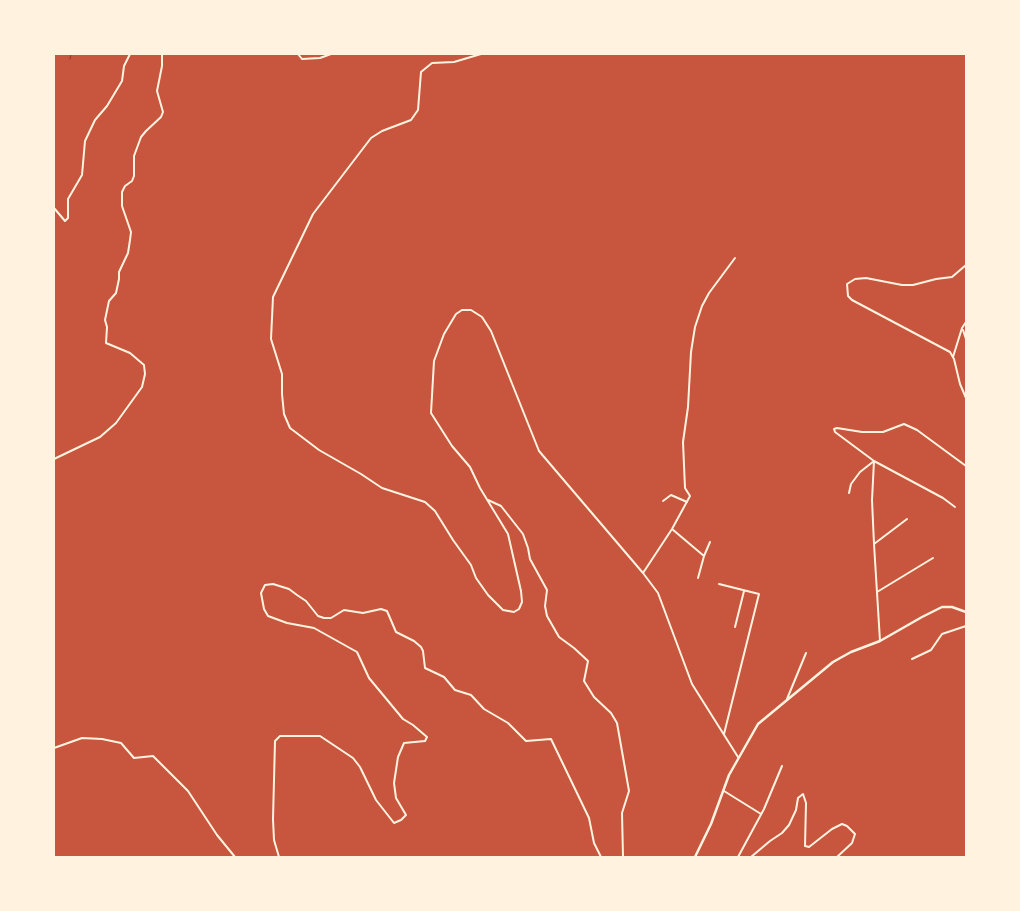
<!DOCTYPE html>
<html>
<head>
<meta charset="utf-8">
<style>
	body { margin:0 }
	#map { position:relative; width:1020px; height:911px; overflow:hidden; background:#c8553d; font-family:Bitter,serif }
	canvas { display:block }
	.frame { position:absolute; inset:0; border:55px solid #fff3e0; pointer-events:none }
</style>
</head>
<body>
<div id="map">
<canvas width="1020" height="911"></canvas>
<div class="frame"></div>
</div>
<script>
const context = document.querySelector('canvas').getContext('2d');
context.lineJoin = 'round';
function toPath(rows) {
  const path = new Path2D();
  for (const r of rows) {
    path.moveTo(r[0], r[1]);
    for (let i = 2; i < r.length; i += 2) path.lineTo(r[i], r[i + 1]);
  }
  return path;
}
function stroke(path, color, width, dash) {
  context.strokeStyle = color;
  context.lineWidth = width;
  context.lineCap = dash ? 'butt' : 'round';
  context.setLineDash(dash || []);
  context.stroke(path);
}
const stream = toPath([
	[70,59,71,54]
]);
const minor = toPath([
	[298,54,302,59,320,58,331,54],
	[481,54,454,62,432,63,421,72,418,110,411,120,382,131,371,138,313,214,273,297,271,339,282,374,282,394,284,414,290,428,319,450,361,474,382,488,425,502,435,511,453,540,471,565,476,578,488,595,503,610,514,612,519,609,522,602,521,591,508,534,480,488,470,467,452,446,431,413,434,361,444,334,456,314,462,310,471,310,482,317,491,331,539,451,643,573],
	[54,208,65,221,68,218,68,199,82,175,85,141,95,120,107,106,122,81,124,66,130,54],
	[735,258,709,293,702,306,695,327,691,352,688,407,683,442,685,488,690,496,672,529,643,573,658,593,692,684,738,757],
	[966,265,952,277,936,279,913,285,902,285,866,278,855,279,847,284,848,296,852,300,950,352,954,359,960,384,966,398],
	[963,330,966,339],
	[953,357,962,328,966,322],
	[54,459,100,437,116,423,142,387,145,374,144,365,130,353,106,343,107,327,105,320,109,301,116,293,119,279,119,272,128,253,130,240,131,232,122,206,122,192,125,186,132,181,134,176,134,156,141,137,146,131,161,117,163,112,157,91,162,66,162,54],
	[874,461,872,500,874,544,880,641],
	[849,493,851,484,860,472,874,461],
	[488,500,501,506,523,534,528,548,530,559,547,590,545,606,547,616,559,637,574,648,588,661,584,681,594,697,611,713,617,723,629,791,622,813,623,857],
	[663,501,671,495,687,502],
	[955,507,943,498,874,461,835,432,834,429,837,428,862,432,883,432,904,424,917,430,966,466],
	[672,529,704,556],
	[874,544,907,519],
	[698,578,704,556,710,542],
	[719,584,759,594,724,734],
	[877,592,933,558],
	[735,627,744,591],
	[912,659,931,650,942,634,966,626],
	[787,699,806,653],
	[54,748,82,738,102,739,121,743,134,758,153,756,188,791,217,835,235,857],
	[724,791,761,814],
	[279,857,274,840,273,819,275,741,280,736,320,736,353,758,360,767,376,800,394,823,401,820,406,815,396,798,394,783,398,757,404,743,425,741,427,737,413,725,403,719,369,678,357,652,314,628,287,623,268,616,264,609,261,593,265,585,273,584,289,589,297,595,306,601,318,616,324,618,331,618,344,610,363,613,381,609,387,611,396,632,414,641,421,647,423,651,425,668,444,677,455,690,471,695,484,709,508,723,526,741,551,739,589,818,594,843,601,857],
	[738,857,764,809,782,766],
	[751,857,770,841,782,833,789,825,796,810,798,798,803,794,806,803,805,846,809,847,832,829,842,824,847,826,855,834,852,843,837,857]
]);
const tertiary = toPath([
	[695,857,711,824,729,775,758,724,833,662,851,652,880,641,922,617,942,607,952,607,966,612]
]);
stroke(stream, '#8f3625', 1);
stroke(minor, '#fff3e0', 2);
stroke(tertiary, '#fff3e0', 2.5);
</script>
</body>
</html>
